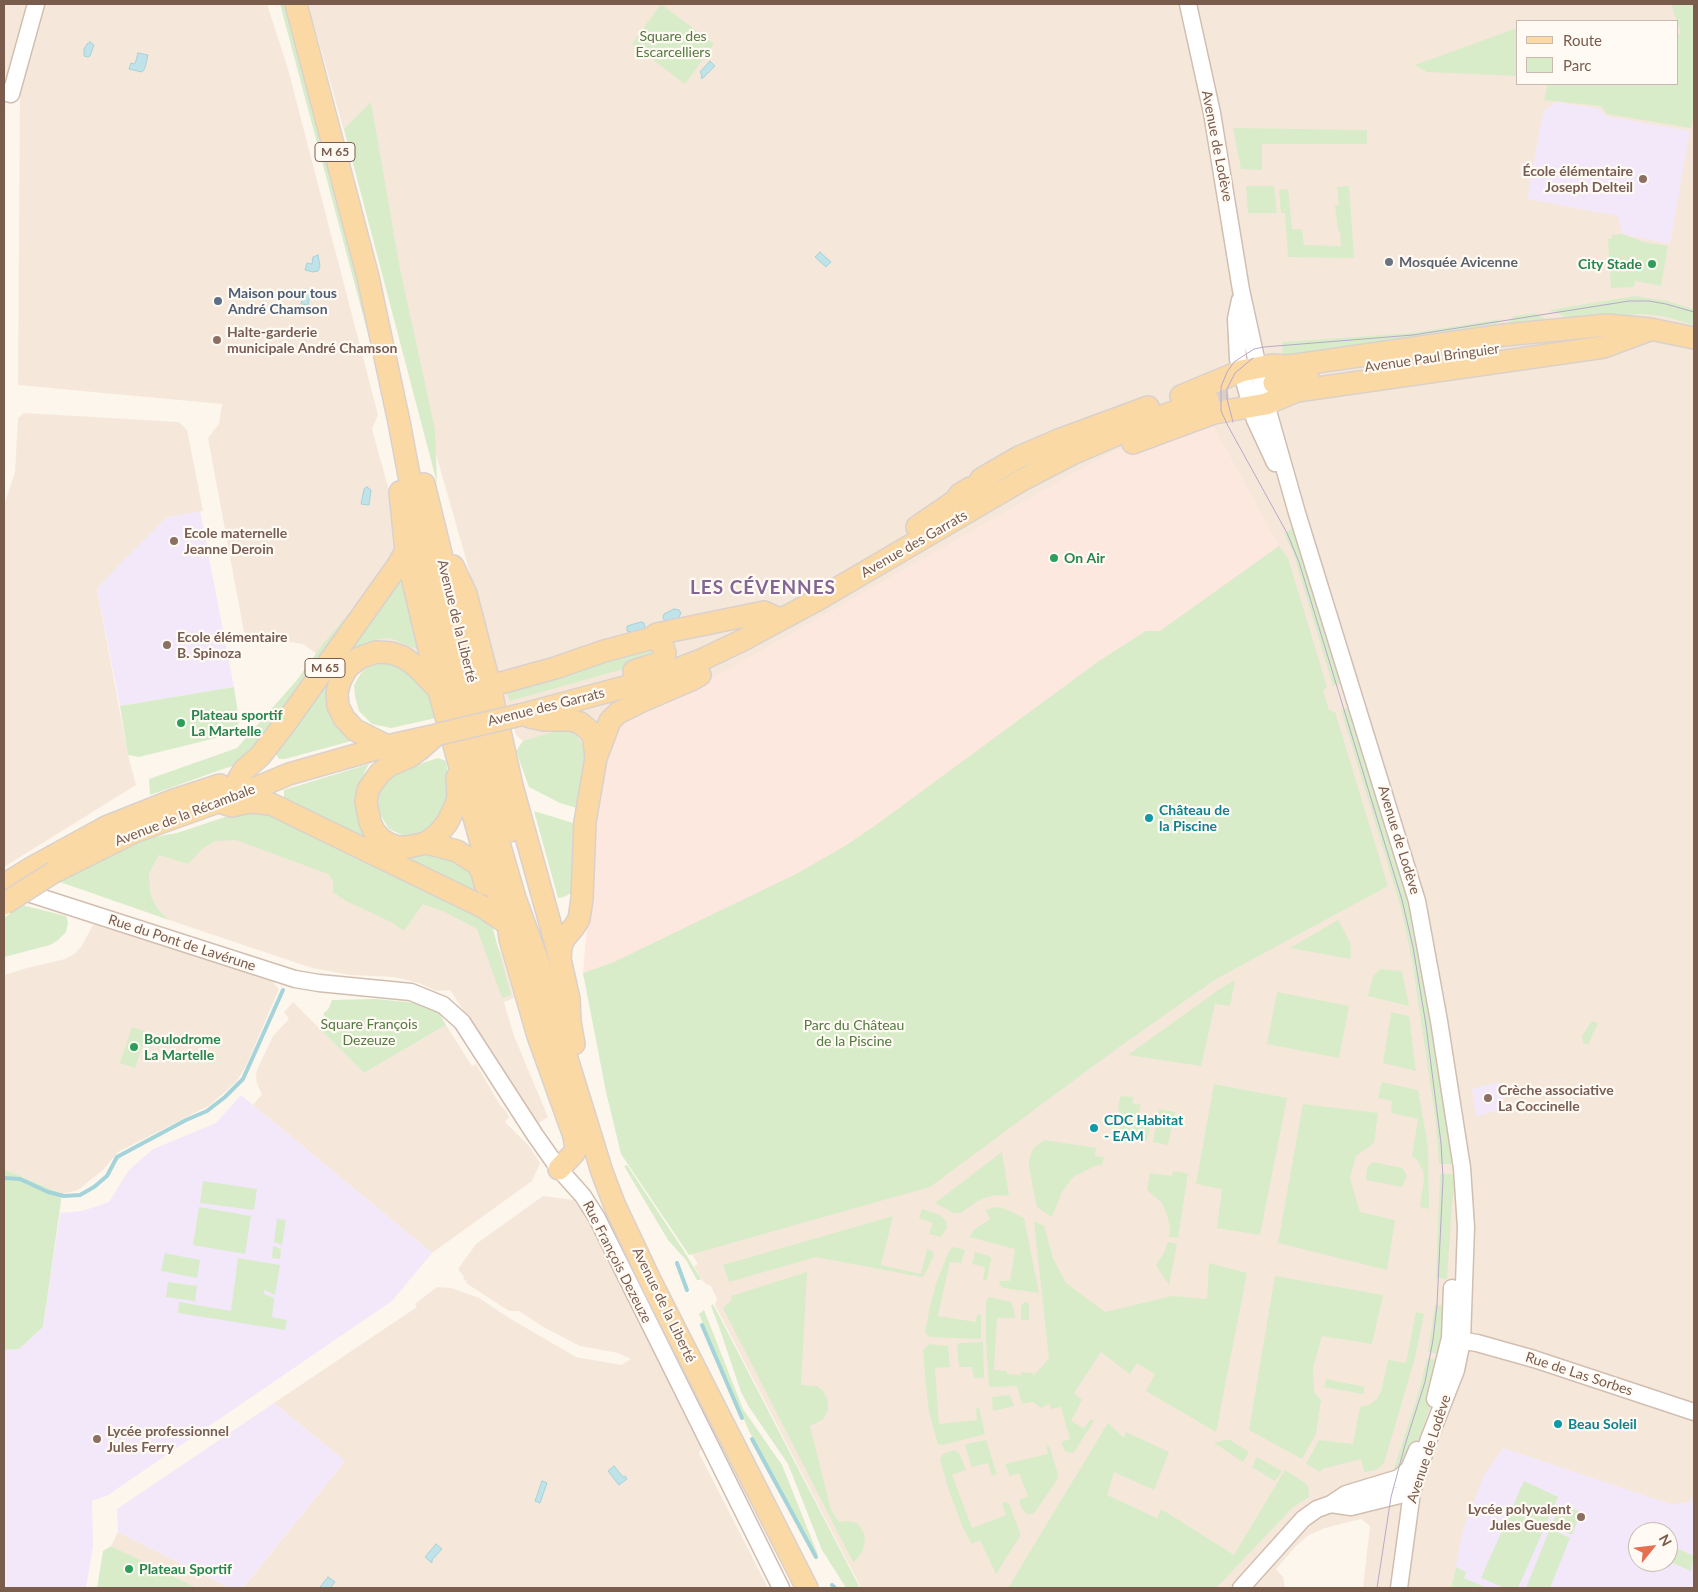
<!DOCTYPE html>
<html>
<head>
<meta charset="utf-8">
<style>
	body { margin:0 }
	#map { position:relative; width:1698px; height:1592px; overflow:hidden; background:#fdf6ec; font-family:Lato,sans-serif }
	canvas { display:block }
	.frame { position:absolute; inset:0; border:5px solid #7a5c4d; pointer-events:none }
	.legend { position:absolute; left:1516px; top:20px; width:162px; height:65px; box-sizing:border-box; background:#fffaf3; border:1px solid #cabbb1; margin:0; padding:6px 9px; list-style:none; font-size:15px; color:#7a5c4d }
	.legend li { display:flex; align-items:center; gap:10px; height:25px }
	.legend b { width:25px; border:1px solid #cabbb1 }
	.north { position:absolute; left:1628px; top:1522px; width:50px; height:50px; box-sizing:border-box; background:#fffaf3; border:1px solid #cabbb1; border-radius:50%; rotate:61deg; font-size:14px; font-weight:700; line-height:20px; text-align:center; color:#7a5c4d }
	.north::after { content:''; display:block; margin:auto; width:18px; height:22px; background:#e76f51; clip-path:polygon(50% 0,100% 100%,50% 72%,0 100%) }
</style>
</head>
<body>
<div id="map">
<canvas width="1698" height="1592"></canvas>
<div class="frame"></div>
<ul class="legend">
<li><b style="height:6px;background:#fbd9a5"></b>Route</li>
<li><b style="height:14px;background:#d8ecc9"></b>Parc</li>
</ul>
<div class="north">N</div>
</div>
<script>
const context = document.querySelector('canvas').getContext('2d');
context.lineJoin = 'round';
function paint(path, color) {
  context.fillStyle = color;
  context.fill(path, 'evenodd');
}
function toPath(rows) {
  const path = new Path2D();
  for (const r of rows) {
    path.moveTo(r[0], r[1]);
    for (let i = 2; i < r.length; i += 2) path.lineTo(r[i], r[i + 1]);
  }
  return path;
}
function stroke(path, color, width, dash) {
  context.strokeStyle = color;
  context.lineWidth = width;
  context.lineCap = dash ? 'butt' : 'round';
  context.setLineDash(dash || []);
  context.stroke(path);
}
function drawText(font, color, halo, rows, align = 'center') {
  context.font = font + ' Lato,sans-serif';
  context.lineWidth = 4.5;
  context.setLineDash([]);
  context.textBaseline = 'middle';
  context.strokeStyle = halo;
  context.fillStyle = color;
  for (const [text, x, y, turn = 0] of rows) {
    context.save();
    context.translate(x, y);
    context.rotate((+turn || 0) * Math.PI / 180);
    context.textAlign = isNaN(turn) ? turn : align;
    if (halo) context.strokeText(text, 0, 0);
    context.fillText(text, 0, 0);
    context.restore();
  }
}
const residential = toPath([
	[4,4,30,4,6,91,4,166],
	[45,4,267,4,288,69,378,415,372,429,449,708,315,653,303,644,252,636,244,632,208,438,219,424,222,404,18,385,20,94],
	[308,4,1694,4,1694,1588,1363,1588,1370,1526,1361,1519,1325,1528,1309,1535,1296,1546,1276,1569,1283,1577,1285,1588,861,1588,715,1305,717,1299,711,1286,706,1284,701,1279,694,1266,698,1264,625,1151,583,973,614,962,597,806,516,735],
	[1517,21,1677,21,1677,84,1517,84],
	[1638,1532,1668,1532,1668,1562,1638,1562],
	[24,413,179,422,187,430,203,511,166,518,97,589,128,755,136,785,4,867,4,505,15,472,18,418],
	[229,835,419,899,485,928,501,952,514,998,504,1002,514,1036,548,1117,537,1124,450,990,436,991,419,983,394,977,351,975,312,968,169,920,158,909,151,896,149,874,159,855],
	[100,924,270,979,279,989,246,1066,236,1082,210,1105,118,1152,103,1170,78,1190,62,1194,4,1169,4,975,27,968,65,959,74,954,81,947,93,925],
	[293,1002,364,1073,446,1025,472,1066,476,1064,500,1105,506,1111,509,1117,505,1122,529,1146,540,1163,532,1181,432,1253,253,1105,262,1094,257,1084,256,1077,257,1070,273,1036,289,1019,284,1012],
	[543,1196,574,1200,588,1219,703,1446,699,1453,768,1588,243,1588,345,1461,274,1403,417,1307,415,1304,437,1287,451,1288,479,1298,509,1318,576,1357,621,1365,631,1359,618,1353,580,1346,545,1328,519,1311,509,1311,466,1283,467,1281,463,1279,464,1277,458,1269,476,1244],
	[118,1532,230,1588,194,1588,111,1546]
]);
const commercial = toPath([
	[1211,422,1279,546,1160,631,1146,631,1099,661,876,825,845,846,798,873,614,962,583,973,597,806,603,768,616,726,628,718,690,691,1111,452]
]);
const education = toPath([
	[1556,102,1600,109,1605,116,1690,131,1670,244,1622,234,1618,216,1527,199,1543,112],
	[200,511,234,687,120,706,97,589,120,564,166,518],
	[1498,1082,1506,1107,1476,1117,1472,1089],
	[241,1095,432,1253,392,1301,108,1495,92,1501,93,1547,86,1588,4,1588,4,1350,19,1349,43,1327,60,1213,82,1211,109,1202,129,1170,153,1149,216,1123],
	[274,1403,345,1461,243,1588,230,1588,118,1532,117,1509],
	[1503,1448,1670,1504,1688,1503,1693,1497,1694,1491,1694,1588,1451,1588,1463,1530,1484,1475],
	[1638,1532,1668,1532,1668,1562,1638,1562]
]);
const green = toPath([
	[280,4,289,4,354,249,392,424],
	[661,4,714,44,685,84,632,44],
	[1671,4,1694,4,1694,112,1691,128,1607,114,1601,106,1544,100,1548,84,1677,84,1677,35,1681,33],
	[1517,28,1517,76,1427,72,1415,65],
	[371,102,400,269,435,429,437,483,344,129],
	[1233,128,1367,130,1367,144,1262,144,1262,170,1241,169],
	[1246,186,1274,186,1277,213,1248,213],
	[1349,186,1354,258,1288,257,1285,213,1281,213,1279,190,1288,189,1292,229,1302,229,1304,245,1341,246,1340,231,1338,231,1335,205,1339,205,1337,187],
	[1622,234,1643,242,1668,246,1661,286,1636,281,1636,278,1634,287,1611,288,1608,239,1612,238,1612,235],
	[1635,296,1667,301,1694,309,1694,325,1663,316,1641,314,1571,319,1549,310],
	[1535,313,1551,322,1502,331,1514,316],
	[1501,319,1493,327,1283,361,1282,342,1412,333],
	[1295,528,1345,682,1333,686,1293,552,1284,533],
	[1279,546,1288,558,1327,687,1323,691,1329,710,1335,712,1388,886,1216,979,1119,1047,930,1187,689,1255,621,1154,606,1092,583,973,614,962,798,873,845,846,876,825,1099,661,1146,631,1160,631],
	[390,565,254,753,241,764,226,768,150,795,149,779,237,748,296,681,323,644],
	[401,578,419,650,390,638,374,640,352,652,338,667,355,740,285,759,279,759,275,753],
	[650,649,654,654,648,662,510,701,506,689],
	[387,659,407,668,428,690,436,718,391,728,372,724,359,711,355,696,354,685,361,673,372,664],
	[234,687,239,720,238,727,228,735,139,757,128,755,120,706],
	[1352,707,1413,903,1455,1164,1439,1164,1436,1123,1412,960,1401,908,1341,710],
	[563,729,577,736,585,750,577,808,560,803,529,787,516,751,523,741],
	[438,758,446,761,450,786,444,810,431,826,417,835,402,835,389,829,378,811,379,792,388,777,413,766],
	[369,764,364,773,361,783,364,829,428,853,455,858,470,869,476,880,483,895,479,899,290,804,284,798,284,790],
	[259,810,490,918,511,995,502,998,477,929,445,912,423,904,404,931,393,923,344,900,333,892,333,881,328,874,236,840,215,841,202,849,188,864,159,855,149,874,151,896,158,909,169,920,60,882,137,840,177,833,243,811],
	[534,811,573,823,573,884,571,893,564,897,558,898],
	[22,905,66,916,68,922,66,932,58,940,50,945,4,957,4,918],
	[1338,920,1350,942,1351,952,1350,959,1290,948],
	[1380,969,1402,971,1409,1006,1368,996,1373,976],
	[1235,980,1230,1006,1215,1004,1201,1066,1128,1055,1221,988],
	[1277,992,1349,1006,1339,1058,1267,1044],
	[376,999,416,1003,438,1011,446,1025,364,1073,322,1031,330,1023,323,1014,329,1008,332,1000],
	[1391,1012,1409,1016,1416,1071,1383,1063],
	[1592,1021,1598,1023,1588,1045,1583,1043,1582,1036],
	[132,1027,147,1032,135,1068,120,1063],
	[1382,1082,1418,1090,1428,1146,1429,1209,1420,1207,1424,1180,1423,1171,1418,1161,1412,1156,1418,1119,1391,1113,1392,1101,1378,1098],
	[1214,1084,1287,1098,1260,1235,1217,1228,1222,1189,1196,1184],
	[1120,1096,1134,1097,1132,1103,1141,1105,1139,1111,1141,1117,1145,1118,1121,1115,1121,1112,1118,1111],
	[1303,1104,1378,1113,1374,1143,1356,1156,1350,1178,1360,1212,1395,1220,1387,1270,1278,1243],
	[1159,1109,1175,1112,1168,1145,1153,1142],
	[1121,1118,1151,1123,1147,1141,1118,1135],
	[1045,1140,1096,1148,1095,1156,1104,1157,1102,1165,1095,1166,1073,1177,1062,1192,1052,1217,1037,1207,1029,1168,1029,1160,1033,1149,1040,1143],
	[1002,1152,1009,1196,996,1195,984,1198,976,1202,961,1213,954,1213,935,1203],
	[1374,1162,1402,1168,1407,1175,1402,1187,1366,1180,1367,1169,1371,1163],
	[627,1165,682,1248,701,1279,700,1280,697,1280,686,1260,668,1240,624,1166],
	[4,1169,62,1194,43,1327,19,1349,4,1350],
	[1173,1171,1188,1173,1178,1238,1169,1237,1170,1227,1167,1215,1162,1203,1147,1190,1150,1173,1172,1176],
	[1440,1174,1455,1174,1455,1182,1452,1203,1447,1279,1436,1278],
	[203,1181,257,1189,254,1210,200,1203],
	[199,1207,251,1216,245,1254,193,1245],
	[996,1207,1003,1208,1024,1218,1039,1293,1003,1288,999,1284,1000,1281,1010,1281,1015,1249,969,1237,976,1228,990,1219,986,1210],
	[922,1209,940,1215,946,1221,947,1227,941,1237,929,1234,933,1223,919,1218],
	[893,1216,881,1265,921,1274,927,1249,932,1251,934,1255,924,1276,921,1277,816,1257,729,1282,723,1265],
	[277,1219,286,1220,282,1245,274,1242],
	[1034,1221,1044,1226,1053,1258,1066,1283,1105,1312,1172,1296,1207,1299,1209,1263,1247,1273,1216,1432,1146,1391,1155,1374,1137,1363,1130,1374,1101,1352,1074,1393,1082,1400,1071,1421,1084,1428,1091,1419,1094,1421,1074,1452,1070,1453,1065,1451,1061,1442,1070,1439,1061,1407,1051,1409,1049,1404,1041,1408,1033,1402,1022,1404,1017,1386,991,1387,989,1386,986,1341,986,1301,989,1297,1011,1302,1015,1314,1015,1318,997,1318,994,1370,1007,1371,1007,1374,1021,1375,1021,1372,1033,1373,1033,1376,1049,1359],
	[1168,1242,1177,1244,1169,1285,1156,1265,1164,1253],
	[273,1246,281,1249,280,1259,272,1258],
	[953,1247,965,1250,961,1263,950,1262,938,1316,976,1322,977,1314,981,1315,981,1339,930,1337,925,1333,930,1306,936,1284,949,1251],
	[975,1252,989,1256,991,1259,987,1280,983,1280,985,1267,972,1264],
	[165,1253,200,1260,197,1278,161,1271],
	[238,1258,280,1265,275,1295,264,1290,264,1294,274,1298,272,1317,287,1320,285,1330,178,1313,179,1302,231,1311],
	[807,1272,801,1385,817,1386,823,1391,827,1398,828,1409,825,1416,822,1420,810,1426,831,1510,839,1522,847,1521,857,1523,864,1533,865,1539,863,1550,858,1558,853,1562,723,1308,732,1300,731,1296],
	[1275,1276,1383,1295,1372,1344,1322,1336,1313,1368,1314,1392,1321,1400,1316,1434,1302,1459,1249,1430],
	[168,1282,197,1286,195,1301,166,1297],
	[1025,1302,1027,1302,1029,1305,1029,1320,1021,1320,1021,1306],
	[713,1304,860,1588,846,1588,822,1550,788,1464,749,1407,741,1392,718,1324,711,1306],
	[1435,1305,1446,1306,1442,1355,1428,1352],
	[704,1310,743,1409,782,1465,818,1555,817,1556,748,1429,699,1314],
	[1416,1312,1424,1314,1415,1358,1384,1463,1377,1470,1364,1472,1361,1459,1322,1469,1320,1472,1306,1464,1319,1440,1353,1444,1360,1407,1369,1405,1376,1400,1381,1392,1388,1360,1406,1363],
	[983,1342,984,1378,974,1378,972,1367,959,1367,957,1345,959,1343],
	[929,1344,948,1346,950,1367,935,1368,939,1424,977,1420,976,1408,979,1408,985,1434,943,1445,938,1444,937,1441,929,1412,925,1375,923,1350],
	[1427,1358,1441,1361,1435,1392,1416,1448,1409,1459,1392,1475,1420,1388],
	[1326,1379,1365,1387,1363,1394,1324,1387],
	[1010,1395,1014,1406,993,1411,992,1397],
	[1108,1423,1124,1438,1126,1432,1169,1452,1154,1490,1114,1472,1107,1495,1157,1518,1161,1509,1234,1555,1285,1470,1308,1485,1309,1497,1293,1507,1216,1588,1008,1588],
	[986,1440,997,1474,992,1476,988,1463,972,1467,965,1446,967,1444],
	[1224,1440,1230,1440,1249,1452,1243,1462,1214,1443],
	[1046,1445,1049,1445,1058,1474,1057,1480,1035,1512,1033,1514,1027,1514,1022,1509,1019,1500,1028,1496,1019,1473,1010,1476,1005,1464,1048,1454],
	[954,1450,959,1453,966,1470,952,1475,972,1528,1006,1515,1002,1503,1005,1502,1009,1504,1020,1533,1020,1536,996,1574,980,1540,972,1544,963,1528,948,1488,940,1459,943,1454],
	[1257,1457,1282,1471,1275,1481,1252,1467],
	[1524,1481,1558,1497,1518,1588,1505,1588,1481,1578],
	[1561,1504,1581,1512,1572,1535,1551,1526],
	[1550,1529,1570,1538,1550,1588,1526,1588],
	[1668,1544,1694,1556,1691,1571,1668,1561],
	[111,1546,195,1587,97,1588,103,1551],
	[1456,1567,1466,1572,1464,1578,1487,1588,1451,1588]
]);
const water = toPath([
	[90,42,94,45,90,56,88,57,84,56,84,49,87,44,90,42],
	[138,53,148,55,145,68,142,72,129,69,131,63,135,64,138,53],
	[710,61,715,66,702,79,701,77,702,75,700,72,710,61],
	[820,252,831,262,826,267,815,257,820,252],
	[318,255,320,266,318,271,313,272,305,270,307,263,312,264,313,257,318,255],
	[305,289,311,291,308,305,301,304,305,289],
	[367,487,371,490,369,505,361,504,364,489,367,487],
	[674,609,679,610,681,613,678,619,667,622,665,621,663,618,664,614,674,609],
	[641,622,644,623,645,627,643,630,633,633,627,631,627,626,641,622],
	[614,1466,623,1477,625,1476,627,1479,619,1485,608,1471,614,1466],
	[542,1481,547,1483,540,1503,535,1501,542,1481],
	[436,1544,442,1549,432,1560,432,1563,425,1557,436,1544],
	[328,1577,335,1582,330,1588,321,1588,320,1587,328,1577]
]);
const stream = toPath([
	[4,1178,20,1179,48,1192,64,1196,80,1195,94,1187,107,1176,117,1157,186,1120,207,1111,225,1097,243,1079,283,990],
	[677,1263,687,1290],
	[702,1325,742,1418],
	[752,1439,816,1557],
	[832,1585,835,1588]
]);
const majorTunnel = toPath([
	[1208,400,1267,384]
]);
const minor = toPath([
	[1188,4,1212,113,1241,290,1266,404,1297,513,1417,901,1439,1021,1462,1168,1466,1227,1462,1341,1456,1370,1429,1439,1412,1492,1399,1588],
	[4,92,11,94,36,4],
	[1240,300,1236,319,1238,359,1255,420,1275,463],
	[15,889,295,979,319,983,411,992,443,1005,462,1022,535,1135,559,1169,583,1196,597,1218,781,1588],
	[1453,1339,1477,1343,1534,1359,1694,1412],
	[1435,1399,1450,1338,1452,1288],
	[1399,1478,1409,1469,1417,1450],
	[1241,1588,1303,1519,1317,1509,1331,1504,1346,1494,1399,1478,1412,1492,1351,1507,1331,1504]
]);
const major = toPath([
	[296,4,368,277,399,422,428,576,471,747,515,898,540,967,552,1010,602,1172,615,1206,651,1282,807,1588],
	[1274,383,1308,377],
	[1181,396,1241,371,1272,365,1289,366,1505,335,1607,325,1650,329,1694,338],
	[1133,443,1214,413,1266,404,1297,391,1604,347,1647,331],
	[424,484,492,762,510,831],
	[976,488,981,479,1019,457,1061,439,1148,407],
	[400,492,406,551,439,691,482,846,508,924,517,937,523,954],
	[917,527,955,501,960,494,970,488,982,486,988,483],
	[453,566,466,594,490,686,512,786,560,959,569,999,570,1022,574,1044],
	[634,671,659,663,664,656,665,653,662,644,655,639,649,639],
	[490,686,555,668,604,651,649,639,657,634,764,612,780,619],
	[520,715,647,681,701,660,741,641,819,599,1024,479,1074,453,1156,418,1208,400],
	[530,717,544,720,571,720,580,723,591,732,594,740,596,758],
	[436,735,419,750,409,757,390,765,380,773,374,781,368,790,366,802,370,822,374,831,381,839,389,844,398,847,408,847,426,843,457,851,477,864,482,872,485,884],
	[387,746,355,730,344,718,338,706,337,693,340,681,347,668,359,658,376,652,391,653,403,657,417,667,438,689],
	[238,780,244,770,260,756,285,724,398,565,406,551],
	[216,801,232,806,250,802,271,804,483,907,508,924,510,939,538,1036,574,1136,576,1148,574,1153,559,1169],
	[426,843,438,834,447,823,455,807,458,798,457,777],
	[54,872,134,832,251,790,289,774,387,746,432,736],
	[4,885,33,867,106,827,174,800,220,785],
	[560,959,561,947,564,939,574,927,579,919,582,899,585,822,596,758,610,721,618,713,642,701,691,680,700,675]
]);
const tram = toPath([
	[1233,422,1227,399,1227,389,1235,373,1253,358],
	[1377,1588,1391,1497,1405,1445,1425,1382,1433,1340,1437,1305,1443,1178,1441,1143,1426,1025,1413,947,1402,900,1299,562,1287,533,1228,426,1221,411,1221,387,1227,372,1234,362,1254,349,1264,347,1413,335,1629,301,1649,301,1666,304,1694,312]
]);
const majorBridge = toPath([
	[439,734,520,715],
	[4,904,54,872]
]);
const markers = [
	[1643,179,5,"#8d6e63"],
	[1389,262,5,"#6b7280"],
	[1652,264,5,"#2e9e5b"],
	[218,301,5,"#5c6f8a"],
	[217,340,5,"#8d6e63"],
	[174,541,5,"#8d6e63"],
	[1054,558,5,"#2e9e5b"],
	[167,645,5,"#8d6e63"],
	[181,723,5,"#2e9e5b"],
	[1149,818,5,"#0f9aa8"],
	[134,1047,5,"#2e9e5b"],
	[1488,1098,5,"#8d6e63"],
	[1094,1128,5,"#0f9aa8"],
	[1558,1424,5,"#0f9aa8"],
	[97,1439,5,"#8d6e63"],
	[1581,1517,5,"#8d6e63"],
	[129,1569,5,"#2e9e5b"]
];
const shields = [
	[335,152,40],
	[325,668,40]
];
const shieldNames = [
	["M 65",335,152],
	["M 65",325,668]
];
const parkNames = [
	["Square des",673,36],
	["Escarcelliers",673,52],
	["Square François",369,1024],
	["Dezeuze",369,1040],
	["Parc du Château",854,1025],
	["de la Piscine",854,1041]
];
const streetNames = [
	["Avenue de Lodève",1217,146,79],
	["Avenue Paul Bringuier",1432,358,-8],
	["Avenue des Garrats",914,544,-30],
	["Avenue de la Liberté",457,621,76],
	["Avenue des Garrats",546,707,-14],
	["Avenue de la Récambale",185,815,-21],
	["Avenue de Lodève",1399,840,73],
	["Rue du Pont de Lavérune",182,943,18],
	["Rue François Dezeuze",617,1262,63],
	["Avenue de la Liberté",664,1305,64],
	["Rue de Las Sorbes",1579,1374,18],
	["Avenue de Lodève",1429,1449,-72]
];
const educationNames = [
	["École élémentaire",1633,171,"right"],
	["Joseph Delteil",1633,187,"right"],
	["Halte-garderie",227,332],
	["municipale André Chamson",227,348],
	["Ecole maternelle",184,533],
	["Jeanne Deroin",184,549],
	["Ecole élémentaire",177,637],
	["B. Spinoza",177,653],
	["Crèche associative",1498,1090],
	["La Coccinelle",1498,1106],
	["Lycée professionnel",107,1431],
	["Jules Ferry",107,1447],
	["Lycée polyvalent",1571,1509,"right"],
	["Jules Guesde",1571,1525,"right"]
];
const worshipNames = [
	["Mosquée Avicenne",1399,262]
];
const leisureNames = [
	["City Stade",1642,264,"right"],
	["On Air",1064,558],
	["Plateau sportif",191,715],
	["La Martelle",191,731],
	["Boulodrome",144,1039],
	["La Martelle",144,1055],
	["Plateau Sportif",139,1569]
];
const serviceNames = [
	["Maison pour tous",228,293],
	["André Chamson",228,309]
];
const cultureNames = [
	["Château de",1159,810],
	["la Piscine",1159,826],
	["CDC Habitat",1104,1120],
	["- EAM",1104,1136],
	["Beau Soleil",1568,1424]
];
const districtNames = [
	["LES CÉVENNES",763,588]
];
paint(residential, '#f5e8da');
paint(commercial, '#fde8e0');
paint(education, '#f3e8fa');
paint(green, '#d8ecc9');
paint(water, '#bfe3e8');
stroke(water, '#a5d3da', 1);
stroke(stream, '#a5d3da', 4);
stroke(majorTunnel, '#dcd0c4', 21, [21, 11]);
stroke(minor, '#d1beb0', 19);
stroke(major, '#dad1cd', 24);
stroke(minor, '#fff', 16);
stroke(major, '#fbd9a5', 21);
stroke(tram, '#b9a8c9', 1);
stroke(majorBridge, '#dad1cd', 24, []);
stroke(majorBridge, '#fbd9a5', 21);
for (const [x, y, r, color] of markers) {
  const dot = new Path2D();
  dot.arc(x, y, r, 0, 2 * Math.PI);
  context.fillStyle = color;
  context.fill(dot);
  stroke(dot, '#fffaf3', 2);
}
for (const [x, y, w] of shields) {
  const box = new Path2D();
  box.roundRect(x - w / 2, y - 9.5, w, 19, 4);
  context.fillStyle = '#fffaf3';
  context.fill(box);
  stroke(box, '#7a5c4d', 1);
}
drawText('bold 12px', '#7a5c4d', null, shieldNames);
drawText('14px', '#537a41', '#fffaf3', parkNames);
drawText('14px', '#7a5c4d', '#fffaf3', streetNames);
drawText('bold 14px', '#785e54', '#fffaf3', educationNames, 'left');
drawText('bold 14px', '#5b616d', '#fffaf3', worshipNames, 'left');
drawText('bold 14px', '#27864d', '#fffaf3', leisureNames, 'left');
drawText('bold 14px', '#4e5e75', '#fffaf3', serviceNames, 'left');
drawText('bold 14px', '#0d838f', '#fffaf3', cultureNames, 'left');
context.letterSpacing = '1px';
drawText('bold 19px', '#846695', '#fffaf3', districtNames);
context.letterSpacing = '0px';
</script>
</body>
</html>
